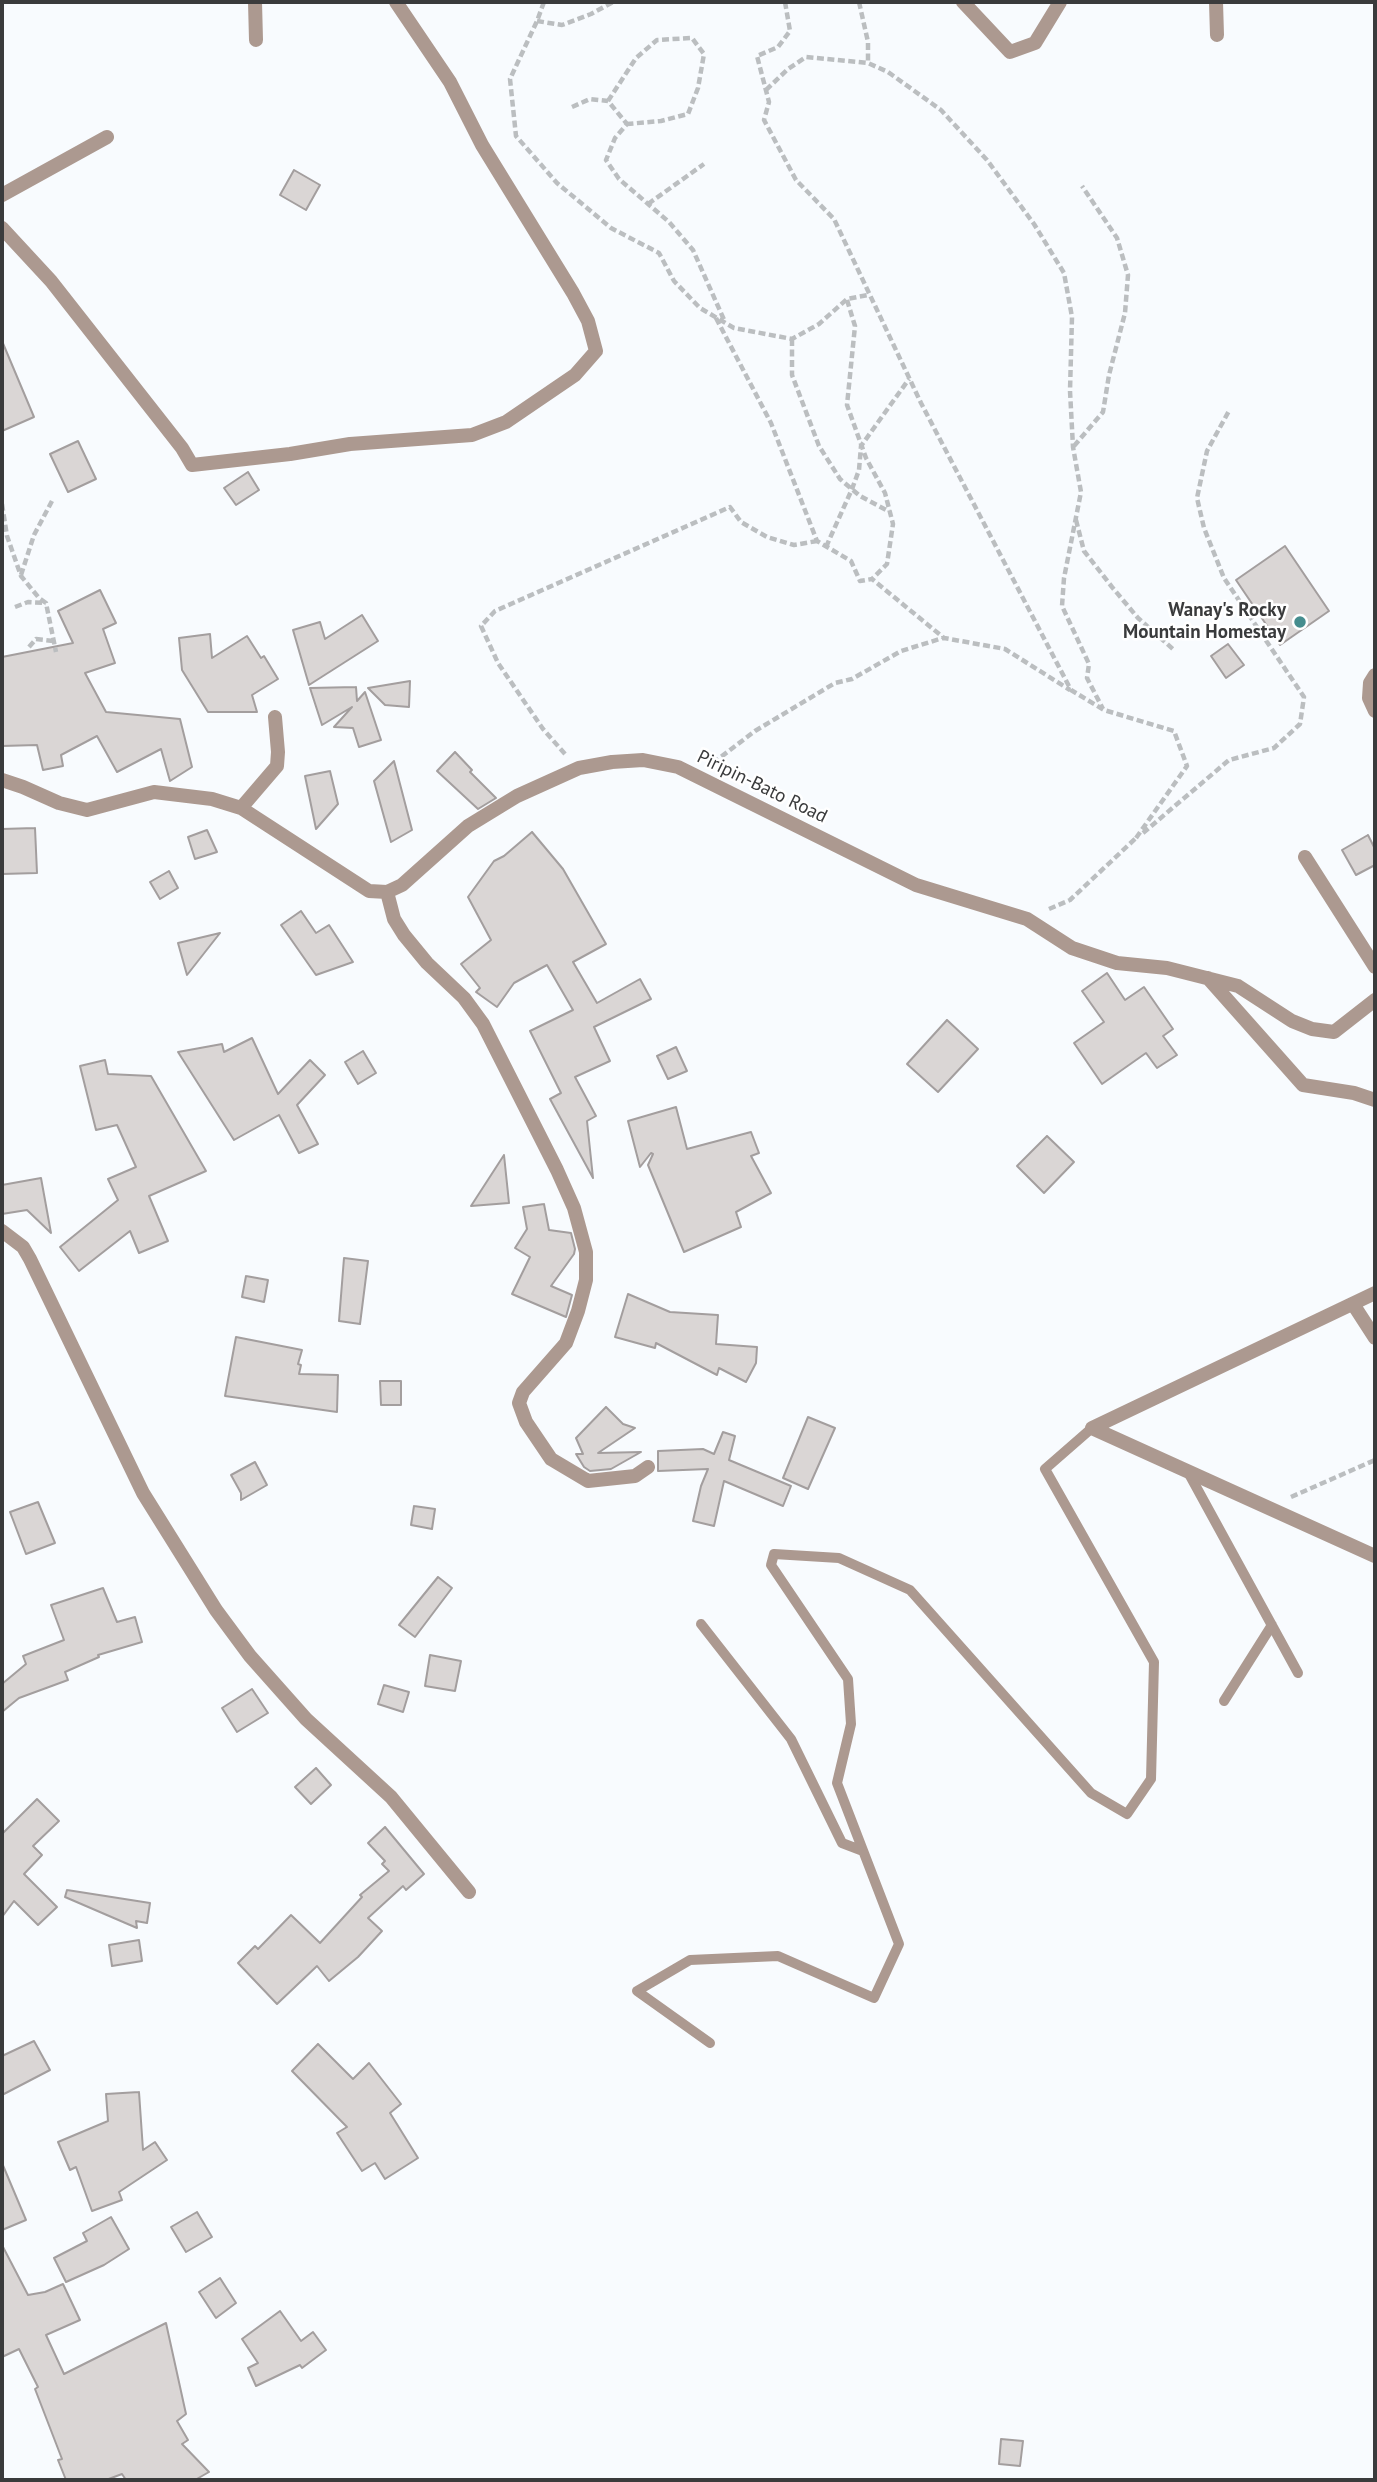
<!DOCTYPE html>
<html>
<head>
<meta charset="utf-8">
<style>
	body { margin:0 }
	#map { position:relative; width:1377px; height:2482px; overflow:hidden; background:#f8fbfe; font-family:"PT Sans",sans-serif }
	canvas { display:block }
	.frame { position:absolute; inset:0; border:4px solid #3a3b3c; pointer-events:none }
</style>
</head>
<body>
<div id="map">
<canvas width="1377" height="2482"></canvas>
<div class="frame"></div>
</div>
<script>
const context = document.querySelector('canvas').getContext('2d');
context.lineJoin = 'round';
function paint(path, color) {
  context.fillStyle = color;
  context.fill(path, 'evenodd');
}
function toPath(rows) {
  const path = new Path2D();
  for (const r of rows) {
    path.moveTo(r[0], r[1]);
    for (let i = 2; i < r.length; i += 2) path.lineTo(r[i], r[i + 1]);
  }
  return path;
}
function stroke(path, color, width, dash) {
  context.strokeStyle = color;
  context.lineWidth = width;
  context.lineCap = dash ? 'butt' : 'round';
  context.setLineDash(dash || []);
  context.stroke(path);
}
function drawText(font, color, halo, rows, align = 'center') {
  context.font = font + ' "PT Sans",sans-serif';
  context.lineWidth = 5;
  context.setLineDash([]);
  context.textBaseline = 'middle';
  context.strokeStyle = halo;
  context.fillStyle = color;
  for (const [text, x, y, turn = 0] of rows) {
    context.save();
    context.translate(x, y);
    context.rotate((+turn || 0) * Math.PI / 180);
    context.textAlign = isNaN(turn) ? turn : align;
    if (halo) context.strokeText(text, 0, 0);
    context.fillText(text, 0, 0);
    context.restore();
  }
}
const building = toPath([
	[294,170,320,185,306,210,280,195,294,170],
	[2,341,34,417,2,431,2,341],
	[78,441,96,479,68,492,50,454,78,441],
	[248,472,259,490,236,505,224,488,248,472],
	[1285,546,1329,611,1280,645,1236,580,1285,546],
	[100,590,116,623,103,629,115,663,85,673,106,712,180,719,192,767,170,781,161,749,117,772,97,736,61,755,63,766,43,770,37,745,2,746,2,657,73,643,58,611,100,590],
	[362,615,378,641,309,685,293,630,320,622,325,639,362,615],
	[210,634,212,658,247,636,261,658,264,656,278,679,252,695,257,712,208,712,182,670,179,638,210,634],
	[1228,644,1244,665,1226,678,1211,656,1228,644],
	[410,681,409,707,385,705,368,688,410,681],
	[356,687,357,701,365,692,381,740,359,747,353,728,334,727,352,707,322,725,310,688,356,687],
	[455,752,472,770,470,772,496,798,478,809,437,771,455,752],
	[394,761,412,830,391,842,374,781,394,761],
	[330,771,338,804,316,829,305,776,330,771],
	[35,828,37,873,2,874,2,829,35,828],
	[207,830,217,852,195,859,188,837,207,830],
	[532,832,563,869,606,944,573,962,597,1003,640,979,651,999,594,1027,610,1061,575,1077,596,1116,587,1121,593,1178,550,1099,561,1093,530,1031,573,1010,547,965,514,983,497,1007,476,992,480,988,461,964,491,940,468,897,494,861,504,856,532,832],
	[1368,835,1375,849,1375,865,1356,875,1342,850,1368,835],
	[169,871,178,888,160,899,150,882,169,871],
	[301,911,316,933,329,925,353,962,316,975,281,925,301,911],
	[220,933,187,975,178,943,220,933],
	[1107,973,1125,1000,1144,987,1173,1029,1163,1036,1177,1055,1157,1068,1146,1053,1102,1084,1074,1043,1104,1022,1082,991,1107,973],
	[947,1020,978,1049,938,1092,907,1064,947,1020],
	[252,1038,278,1094,310,1060,325,1075,297,1105,318,1144,299,1153,279,1115,234,1140,178,1052,222,1044,224,1052,252,1038],
	[676,1047,687,1071,668,1079,657,1056,676,1047],
	[363,1051,376,1073,358,1084,345,1062,363,1051],
	[105,1060,108,1074,151,1076,206,1171,149,1196,168,1241,139,1253,130,1231,79,1271,60,1247,118,1200,108,1179,136,1167,117,1125,96,1130,80,1066,105,1060],
	[676,1107,687,1149,751,1132,759,1153,751,1156,771,1193,736,1212,741,1227,684,1252,648,1165,653,1154,651,1153,640,1167,628,1121,676,1107],
	[1047,1136,1074,1162,1044,1193,1017,1166,1047,1136],
	[504,1155,509,1203,471,1206,504,1155],
	[41,1178,51,1233,27,1210,2,1214,2,1185,41,1178],
	[544,1204,549,1230,571,1233,575,1249,574,1254,551,1286,572,1295,566,1317,512,1294,530,1257,515,1248,527,1229,523,1207,544,1204],
	[344,1258,368,1261,360,1324,339,1321,344,1258],
	[246,1276,268,1280,264,1302,242,1297,246,1276],
	[628,1294,670,1312,718,1315,716,1344,757,1347,756,1363,746,1382,719,1368,717,1375,656,1343,655,1348,615,1337,628,1294],
	[236,1337,302,1350,298,1364,301,1365,299,1374,338,1375,337,1412,225,1396,236,1337],
	[380,1381,401,1381,401,1405,381,1405,380,1381],
	[606,1407,623,1424,635,1428,598,1453,641,1452,611,1469,590,1471,584,1467,576,1454,583,1454,576,1438,606,1407],
	[808,1417,835,1428,808,1489,783,1478,808,1417],
	[723,1432,735,1436,729,1460,791,1486,783,1506,724,1481,714,1526,693,1521,701,1486,708,1469,658,1471,658,1451,703,1449,714,1454,723,1432],
	[255,1462,267,1485,241,1500,241,1493,231,1475,255,1462],
	[38,1502,55,1543,26,1554,10,1512,38,1502],
	[414,1506,435,1509,432,1529,411,1525,414,1506],
	[438,1577,452,1588,415,1637,399,1625,438,1577],
	[103,1588,117,1622,135,1617,142,1642,98,1655,99,1657,65,1672,68,1680,19,1698,2,1712,2,1684,26,1664,23,1656,64,1640,51,1605,103,1588],
	[430,1655,461,1661,455,1691,425,1686,430,1655],
	[384,1685,409,1692,403,1712,378,1704,384,1685],
	[252,1689,268,1713,237,1732,222,1708,252,1689],
	[316,1768,331,1785,311,1804,295,1787,316,1768],
	[37,1799,59,1821,33,1846,42,1855,24,1874,57,1907,38,1925,14,1901,2,1917,2,1834,37,1799],
	[385,1827,424,1874,406,1890,403,1886,368,1918,382,1931,358,1957,329,1981,317,1966,277,2004,238,1963,255,1946,258,1949,291,1915,320,1943,362,1897,360,1895,389,1871,382,1864,385,1861,368,1843,385,1827],
	[67,1890,150,1903,147,1923,136,1921,137,1928,65,1897,67,1890],
	[139,1940,142,1961,112,1966,109,1945,139,1940],
	[34,2041,50,2070,2,2095,2,2056,34,2041],
	[318,2044,353,2079,369,2063,401,2104,390,2113,418,2158,385,2179,375,2163,362,2171,337,2133,347,2127,292,2071,318,2044],
	[139,2092,143,2150,155,2142,167,2160,119,2192,122,2200,92,2211,76,2167,70,2170,58,2142,108,2121,106,2094,139,2092],
	[2,2163,26,2220,2,2230,2,2163],
	[197,2212,212,2237,186,2252,171,2227,197,2212],
	[111,2217,129,2249,104,2265,66,2282,54,2258,87,2241,83,2233,111,2217],
	[2,2245,28,2295,45,2292,63,2284,80,2320,46,2335,64,2374,166,2323,186,2414,177,2421,188,2440,182,2444,209,2472,195,2480,126,2480,122,2474,106,2480,66,2480,58,2460,62,2459,35,2389,38,2387,19,2349,2,2357,2,2245],
	[220,2278,236,2303,216,2318,199,2292,220,2278],
	[280,2311,301,2341,313,2332,326,2350,302,2368,300,2365,256,2386,248,2368,258,2363,242,2339,280,2311],
	[1001,2439,1023,2441,1020,2466,999,2464,1001,2439]
]);
const path = toPath([
	[544,2,537,21,510,79,516,136,557,183,611,228,659,253,674,281,700,308,734,328,792,339,819,324,847,299,868,295],
	[785,2,790,31,778,47,757,56,769,102,764,120,796,180,834,219,921,403,1071,690,1104,710,1174,731,1187,766,1136,838],
	[859,2,868,42,868,63],
	[537,21,562,25,591,14,613,2],
	[766,90,788,69,806,57,868,63,888,72,941,110,987,160,1034,224,1064,273,1072,317,1070,391,1073,447,1081,492,1064,578,1062,606,1089,664,1087,678,1103,709],
	[608,101,636,58,657,40,692,38,704,54,698,88,688,114,661,121,627,124],
	[572,107,590,99,608,101,627,124,615,138,606,160,619,179,669,222,693,250,725,322],
	[648,204,704,164],
	[847,300,855,326,847,405,866,458,885,493,893,524,887,564,872,579],
	[716,318,771,423,817,541,851,561,860,581,872,579,944,638,1005,649,1070,690],
	[792,339,792,375,819,446,840,479,860,496,890,512],
	[1074,446,1103,412,1109,375,1125,313,1128,275,1117,238,1082,186],
	[2,504,7,536,21,576,39,598,46,603,56,652],
	[1076,520,1084,551,1112,587,1138,618,1174,650],
	[826,547,852,489,859,470,861,446,909,379],
	[21,575,34,535,52,501],
	[15,607,28,602,46,603],
	[29,647,36,639,54,641],
	[565,754,543,729,498,663,481,626,495,611,730,507,741,522,767,537,794,545,817,541],
	[713,763,755,731,835,683,852,679,901,651,943,638],
	[1143,833,1229,760,1274,748,1300,724,1304,697,1224,578,1204,528,1197,498,1207,451,1230,409],
	[1049,909,1070,900,1136,838],
	[1291,1497,1375,1460]
]);
const service = toPath([
	[1188,1472,1298,1673],
	[701,1624,791,1739,842,1843,863,1851],
	[1224,1701,1272,1625],
	[710,2043,637,1991,690,1960,778,1956,874,1998,899,1944,837,1783,851,1724,848,1679,771,1565,774,1554,839,1558,910,1590,1091,1793,1127,1814,1151,1779,1154,1662,1045,1469,1092,1428]
]);
const minor = toPath([
	[255,2,256,40],
	[963,2,1010,52,1035,43,1060,2],
	[1216,2,1217,35],
	[2,195,107,137],
	[2,228,51,281,182,448,192,465,290,454,350,444,472,435,506,422,575,375,596,351,588,321,573,293,482,145,450,82,396,2],
	[1375,675,1370,683,1369,698,1375,711],
	[2,780,23,787,59,803,87,810,154,792,212,799,241,808,369,891,387,892,402,885,468,826,517,796,579,768,612,762,643,760,678,767,916,885,1027,919,1072,948,1117,963,1167,968,1238,986,1292,1021,1312,1029,1334,1032,1375,1000],
	[241,808,277,766,278,752,275,717],
	[1305,857,1375,967],
	[387,892,394,919,404,935,427,963,464,998,483,1024,557,1170,574,1208,586,1252,586,1280,578,1311,566,1343,523,1392,519,1403,526,1422,551,1459,588,1481,635,1476,648,1467],
	[1208,978,1303,1085,1354,1093,1375,1100],
	[2,1231,23,1247,30,1259,143,1493,216,1610,250,1656,306,1719,391,1797,469,1892],
	[1375,1293,1092,1428,1375,1556],
	[1353,1304,1375,1338]
]);
const markers = [
	[1300,622,7,"#458d8e"]
];
const poiNames = [
	["Wanay's Rocky",1286,611],
	["Mountain Homestay",1286,633]
];
const streetNames = [
	["Piripin-Bato Road",762,787,26]
];
paint(building, '#dad6d5');
stroke(building, '#a39e9e', 2);
stroke(path, '#bbbec0', 4.5, [7, 3.5]);
stroke(service, '#ac9990', 10);
stroke(minor, '#ac9990', 14);
for (const [x, y, r, color] of markers) {
  const dot = new Path2D();
  dot.arc(x, y, r, 0, 2 * Math.PI);
  context.fillStyle = color;
  context.fill(dot);
  stroke(dot, '#fff', 2.5);
}
drawText('bold 19px', '#3a3b3c', '#fff', poiNames, 'right');
drawText('19px', '#3a3b3c', '#fff', streetNames);
</script>
</body>
</html>
